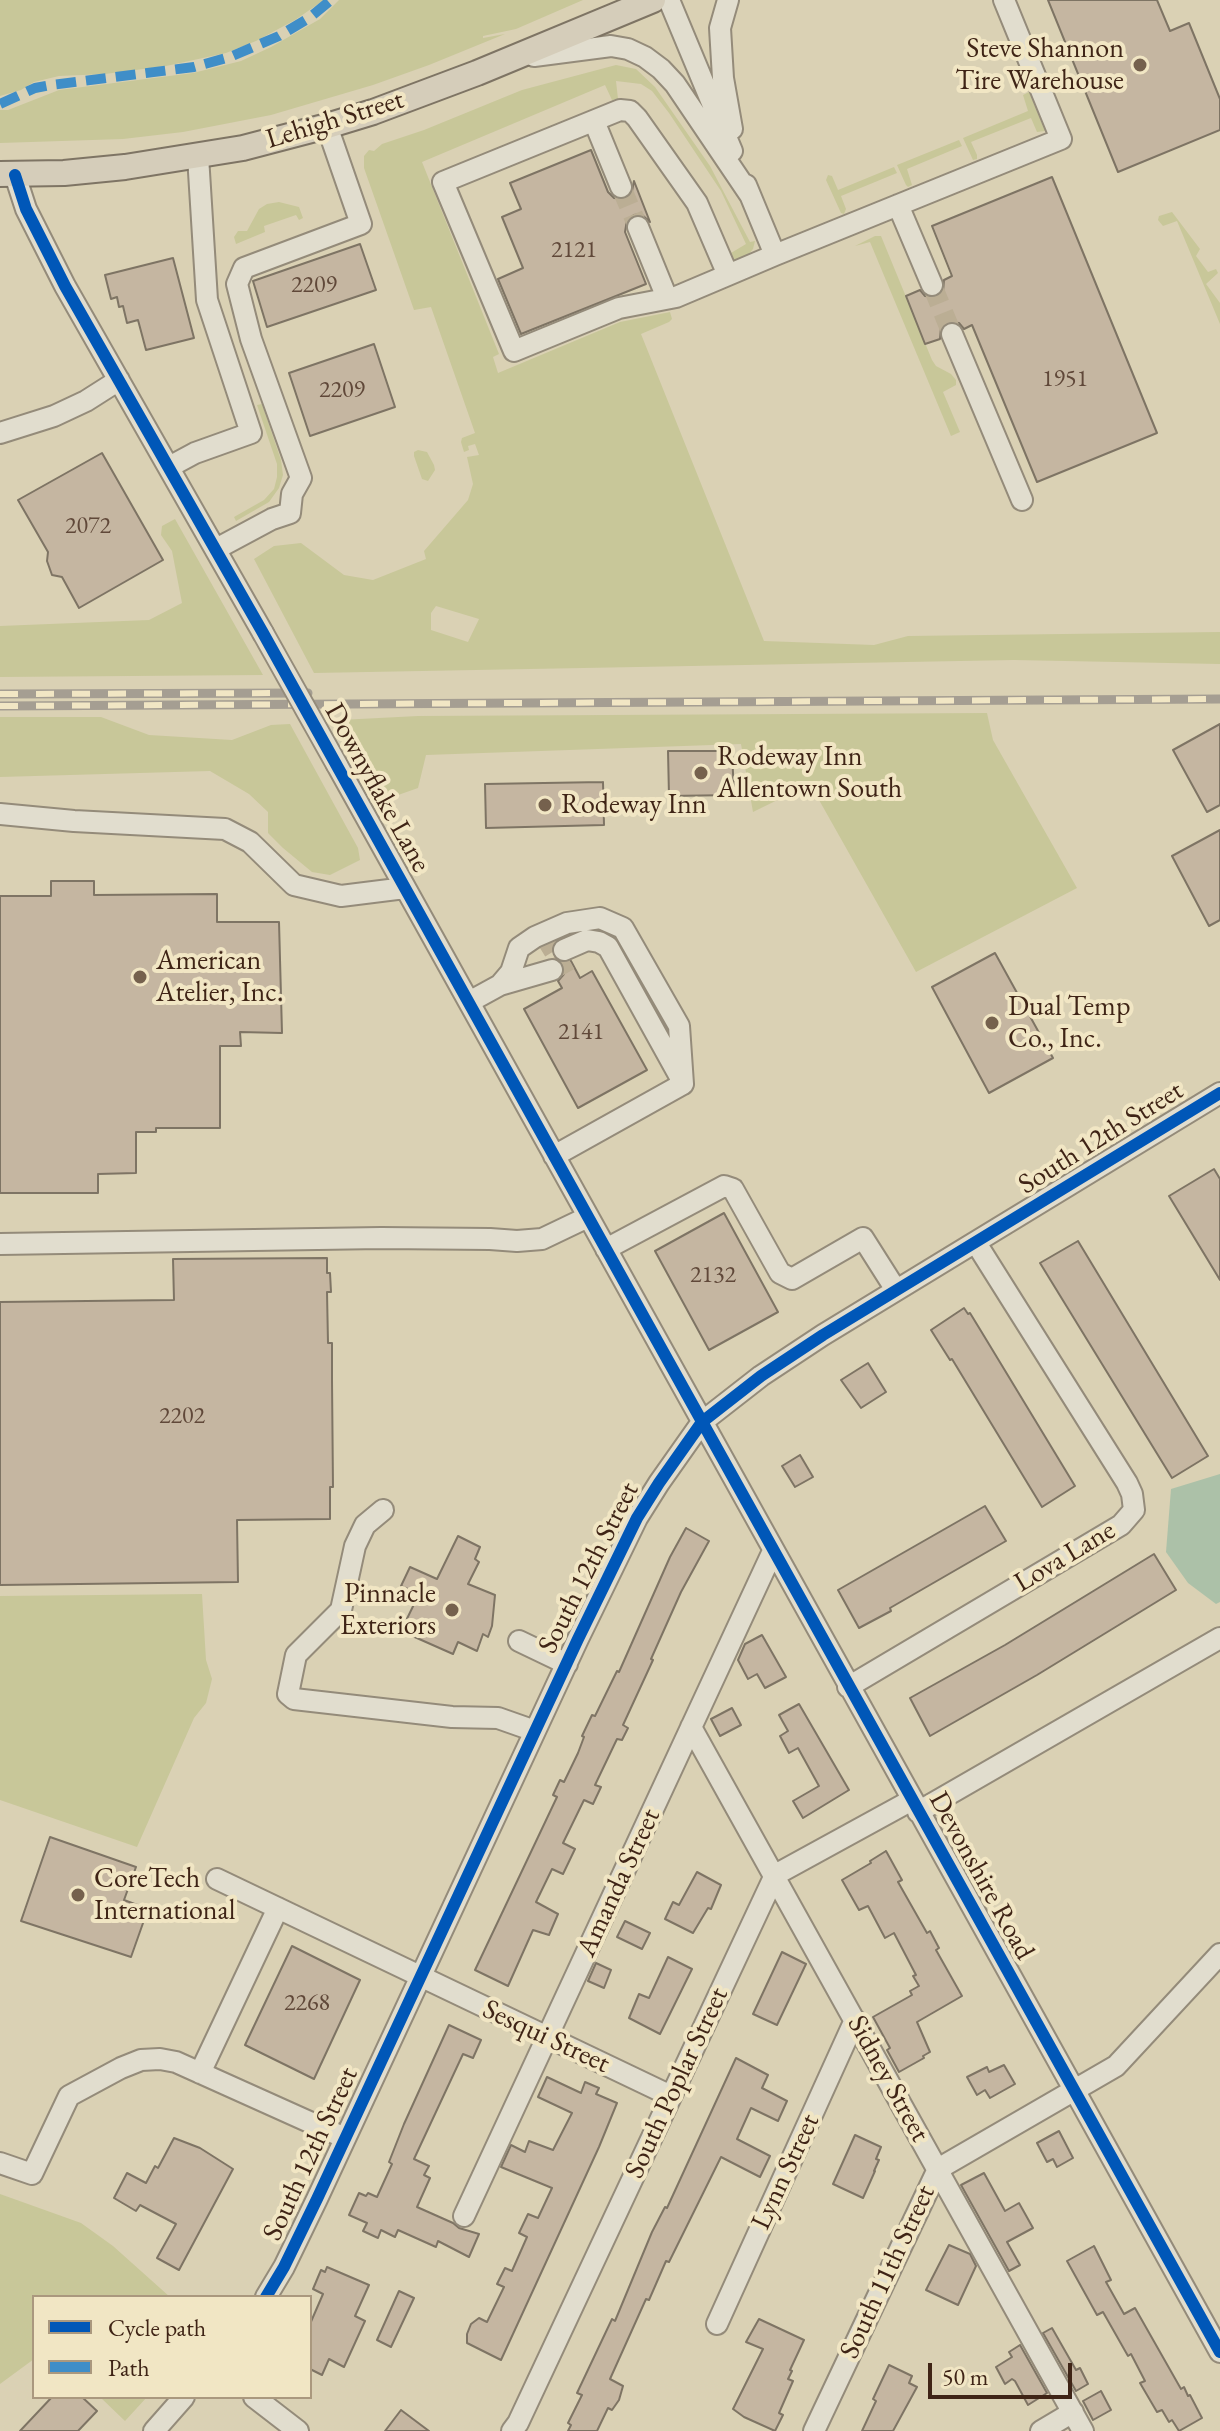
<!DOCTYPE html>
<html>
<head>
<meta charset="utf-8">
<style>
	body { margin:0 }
	#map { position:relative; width:1220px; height:2431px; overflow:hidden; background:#dad1b4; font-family:"EB Garamond",serif }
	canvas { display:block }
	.legend { position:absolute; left:32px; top:2295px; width:280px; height:104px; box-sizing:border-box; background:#f1e6c4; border:2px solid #aa987e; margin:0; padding:10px 14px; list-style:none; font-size:24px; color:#3f2416 }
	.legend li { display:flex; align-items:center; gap:16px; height:40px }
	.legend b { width:40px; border:2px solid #aa987e }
	.scale { position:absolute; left:928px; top:2363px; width:144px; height:36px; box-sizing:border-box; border:4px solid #3f2416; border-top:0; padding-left:10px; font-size:24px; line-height:28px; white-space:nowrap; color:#3f2416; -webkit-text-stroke:6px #f1e6c4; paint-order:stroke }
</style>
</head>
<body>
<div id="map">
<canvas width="1220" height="2431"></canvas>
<ul class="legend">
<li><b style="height:10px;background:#0057b8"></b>Cycle path</li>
<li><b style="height:10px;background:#3f8ec8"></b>Path</li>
</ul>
<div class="scale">50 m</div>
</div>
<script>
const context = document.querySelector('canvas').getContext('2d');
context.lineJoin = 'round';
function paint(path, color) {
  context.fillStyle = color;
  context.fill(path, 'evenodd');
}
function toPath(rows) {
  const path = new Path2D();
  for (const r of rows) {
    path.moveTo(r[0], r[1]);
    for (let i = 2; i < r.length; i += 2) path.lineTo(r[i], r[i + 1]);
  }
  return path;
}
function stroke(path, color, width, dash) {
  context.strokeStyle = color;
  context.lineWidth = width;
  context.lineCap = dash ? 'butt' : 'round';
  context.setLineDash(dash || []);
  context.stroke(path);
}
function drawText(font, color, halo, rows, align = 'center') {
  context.font = font + ' "EB Garamond",serif';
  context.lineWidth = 8;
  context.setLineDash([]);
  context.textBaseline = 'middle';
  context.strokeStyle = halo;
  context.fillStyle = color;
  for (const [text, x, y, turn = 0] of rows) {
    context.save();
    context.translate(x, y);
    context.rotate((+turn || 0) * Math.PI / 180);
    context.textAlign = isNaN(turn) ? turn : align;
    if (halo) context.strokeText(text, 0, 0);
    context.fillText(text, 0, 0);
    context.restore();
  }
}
const green = toPath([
	[0,0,324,0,295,20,256,41,226,53,166,66,105,74,59,76,34,82,21,90,0,96],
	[339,0,583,0,516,29,483,36,483,38,505,34,429,65,373,85,271,115,183,132,123,139,0,143,0,110,8,110,59,90,193,73,241,61,271,47,320,19],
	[616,65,636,69,655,87,710,166,750,242,755,241,753,249,748,255,741,259,734,259,731,253,746,244,721,191,669,113,652,91,641,84,616,81,618,99,612,100,605,85,422,162,499,354,493,357,498,373,620,322,670,312,672,319,669,322,641,334,764,641,874,645,908,636,1220,632,1220,664,1014,660,314,673,254,559,274,546,301,543,344,575,373,580,426,559,424,551,468,500,473,484,467,457,479,455,475,444,468,446,469,450,464,452,461,442,462,438,475,433,431,307,414,310,364,168,364,156,369,150,374,151,382,144,424,130,522,90],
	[436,606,479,619,468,642,431,630,431,613],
	[1029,92,1045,131,1037,132,1031,118,971,142,977,155,977,159,973,160,963,138,1028,111,1023,95],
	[959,140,962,146,907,169,912,185,908,187,906,185,897,165],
	[894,167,897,173,841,196,846,209,844,214,841,213,826,180,828,175,832,176,838,190],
	[279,202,299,207,303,218,299,220,296,215,264,226,265,232,236,244,234,237,238,231,247,231,259,209,267,204],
	[1172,212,1200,249,1196,256,1208,272,1216,269,1218,273,1206,284,1220,303,1220,324,1177,221,1163,226,1158,220,1159,216],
	[875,236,881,236,932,360,936,366,951,374,956,380,956,385,943,392,960,432,951,436,870,242,855,246],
	[262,404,281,460,283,475,279,488,269,502,236,521,234,517,264,500,274,489,277,477,277,464,257,405],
	[418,450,427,452,434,465,435,470,428,481,422,479,414,456,414,452],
	[175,519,263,675,0,677,0,626,149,620,182,603,172,551,161,535,162,526],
	[987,713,993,740,1077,888,916,972,810,784,753,812,741,744,426,755,418,788,384,800,340,720,418,716],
	[0,717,101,717,149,735,232,740,271,725,290,724,358,848,360,860,330,875,312,872,283,848,268,833,268,812,249,794,210,771,0,777],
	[202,1594,206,1660,212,1679,206,1703,194,1718,137,1847,0,1800,0,1596],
	[0,2194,81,2223,113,2246,170,2297,34,2297,34,2359,0,2384],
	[100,2397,147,2397,125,2421]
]);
const water = toPath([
	[1220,1474,1220,1602,1216,1604,1188,1583,1166,1552,1171,1489]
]);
const building = toPath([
	[1048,0,1157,0,1170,31,1189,23,1220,99,1220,130,1118,172,1048,0],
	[591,150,608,192,614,198,625,199,631,196,634,181,650,222,641,214,634,215,627,220,625,232,646,284,521,334,498,279,523,268,502,217,521,209,510,183,591,150],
	[1052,177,1157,433,1037,482,972,325,964,329,959,323,948,322,941,327,940,339,925,344,906,296,920,290,925,296,936,297,943,292,944,280,952,276,932,226,1052,177],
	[360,244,376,290,267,327,253,281,360,244],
	[173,258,194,338,146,350,138,320,127,323,123,306,119,307,117,297,111,299,105,275,173,258],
	[374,344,395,407,310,436,289,373,374,344],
	[102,453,163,560,79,608,62,577,52,575,47,561,48,552,18,500,102,453],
	[1220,724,1220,805,1207,812,1173,750,1220,724],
	[668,751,732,751,734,795,669,796,668,751],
	[603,782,604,825,486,828,485,784,603,782],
	[1220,830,1220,920,1209,926,1172,856,1220,830],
	[51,881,94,881,94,895,217,894,217,922,279,922,282,1033,240,1032,241,1046,220,1046,220,1128,156,1128,156,1132,136,1132,136,1173,98,1174,98,1193,0,1193,0,896,51,896,51,881],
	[995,953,1053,1058,989,1093,932,987,995,953],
	[571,961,580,978,592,971,647,1070,578,1108,524,1009,562,988,558,981,564,974,562,963,571,961],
	[1214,1169,1220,1179,1220,1280,1169,1196,1214,1169],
	[724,1213,778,1312,709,1350,655,1251,724,1213],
	[1078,1241,1208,1456,1172,1478,1040,1263,1078,1241],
	[327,1258,327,1273,330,1273,331,1292,327,1292,328,1343,332,1343,332,1381,333,1487,330,1487,330,1519,237,1520,238,1582,0,1585,0,1302,174,1300,173,1259,327,1258],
	[964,1308,968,1314,970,1313,981,1331,1075,1486,1042,1507,952,1359,950,1360,931,1330,964,1308],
	[868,1363,886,1392,861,1408,841,1380,868,1363],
	[800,1455,813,1477,795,1487,782,1466,800,1455],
	[985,1506,1006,1541,890,1608,891,1611,859,1628,838,1590,985,1506],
	[686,1528,709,1541,681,1592,651,1659,653,1660,623,1725,628,1728,622,1740,617,1739,595,1785,601,1787,593,1804,584,1800,563,1843,575,1849,563,1874,552,1869,536,1902,558,1914,549,1935,533,1930,508,1986,475,1970,557,1797,553,1795,560,1780,564,1782,578,1753,584,1737,582,1736,592,1715,595,1716,617,1671,619,1672,670,1557,686,1528],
	[458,1536,480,1547,475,1559,479,1562,468,1584,495,1595,492,1626,488,1637,483,1634,477,1651,458,1642,453,1654,401,1631,419,1594,401,1586,410,1567,437,1579,458,1536],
	[1154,1554,1176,1590,1037,1675,930,1736,910,1698,1005,1645,1154,1554],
	[762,1635,786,1677,765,1688,757,1674,748,1679,738,1660,745,1644,762,1635],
	[799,1704,849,1790,803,1818,793,1801,819,1786,798,1748,789,1753,780,1736,788,1731,779,1715,799,1704],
	[732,1708,741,1725,720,1736,711,1719,732,1708],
	[50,1837,136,1867,124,1900,148,1909,131,1957,21,1921,50,1837],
	[886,1851,902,1880,898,1882,927,1933,930,1931,939,1948,936,1950,962,1996,917,2022,930,2052,923,2056,924,2058,899,2072,887,2050,890,2048,873,2017,912,1995,910,1991,919,1986,913,1976,916,1975,894,1933,885,1938,868,1906,859,1910,842,1880,871,1863,870,1861,886,1851],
	[697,1872,721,1885,711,1909,708,1908,693,1933,665,1919,673,1902,679,1905,697,1872],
	[625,1921,650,1933,642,1949,617,1937,625,1921],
	[292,1946,360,1980,314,2079,245,2045,292,1946],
	[782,1952,806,1964,777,2025,753,2014,782,1952],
	[668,1957,692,1969,660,2034,629,2018,639,1994,649,1998,668,1957],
	[596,1963,611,1970,604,1988,588,1981,596,1963],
	[449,2025,481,2040,473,2058,463,2054,414,2159,429,2166,424,2175,430,2178,417,2207,453,2223,459,2228,479,2234,469,2257,438,2241,436,2247,398,2230,395,2237,381,2230,378,2238,363,2231,367,2223,349,2215,359,2193,366,2196,368,2193,377,2197,392,2164,389,2162,404,2124,449,2025],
	[736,2058,768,2075,762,2088,787,2101,778,2121,751,2108,737,2139,770,2156,760,2177,721,2157,669,2262,666,2261,649,2300,646,2299,610,2379,623,2386,619,2400,612,2410,608,2408,597,2431,568,2431,571,2425,568,2423,582,2395,577,2393,612,2319,615,2321,652,2232,665,2207,667,2208,736,2058],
	[1004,2065,1015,2084,990,2098,985,2090,977,2095,967,2077,987,2067,989,2072,1004,2065],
	[547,2077,581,2093,585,2082,599,2088,596,2094,617,2103,599,2147,501,2360,467,2343,467,2334,471,2324,479,2318,487,2322,504,2287,497,2284,505,2268,512,2271,527,2237,519,2233,528,2214,538,2218,552,2188,501,2167,511,2145,525,2152,529,2141,553,2150,572,2113,538,2097,547,2077],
	[1059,2131,1073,2158,1057,2167,1053,2159,1047,2162,1037,2143,1059,2131],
	[855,2135,881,2147,876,2159,879,2160,874,2171,875,2171,863,2198,833,2184,855,2135],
	[174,2138,200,2148,233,2169,179,2270,157,2258,176,2224,140,2205,136,2211,114,2198,127,2173,146,2183,155,2166,158,2168,174,2138],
	[984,2173,1005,2211,1019,2203,1033,2228,1007,2242,1020,2265,1009,2271,961,2185,984,2173],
	[949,2245,970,2254,976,2266,958,2305,926,2290,949,2245],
	[1094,2246,1111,2280,1106,2282,1124,2314,1135,2308,1181,2389,1184,2387,1188,2396,1190,2395,1202,2418,1179,2431,1172,2420,1169,2422,1162,2410,1157,2412,1140,2383,1145,2381,1131,2354,1128,2356,1103,2312,1097,2315,1067,2261,1094,2246],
	[327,2267,369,2285,355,2316,365,2321,344,2367,329,2359,322,2375,310,2369,310,2324,323,2294,313,2289,321,2270,325,2272,327,2267],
	[399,2291,414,2298,391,2347,377,2340,399,2291],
	[759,2319,804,2340,790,2370,792,2371,788,2379,793,2381,779,2413,783,2415,775,2431,744,2417,733,2409,763,2349,746,2342,759,2319],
	[1052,2328,1076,2370,1080,2368,1088,2384,1076,2391,1043,2333,1052,2328],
	[1020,2345,1047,2393,1028,2405,1015,2381,1012,2379,1005,2384,996,2367,1012,2357,1009,2352,1020,2345],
	[889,2365,912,2376,909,2383,917,2387,893,2431,862,2431,876,2401,873,2399,889,2365],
	[1101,2391,1111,2410,1093,2420,1083,2401,1101,2391],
	[52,2397,82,2397,97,2411,78,2431,20,2431,52,2397],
	[401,2410,429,2431,385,2431,401,2410]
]);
const minorTunnel = toPath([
	[621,187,638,227],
	[932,285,952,334],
	[540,948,558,937],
	[552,970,570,960]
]);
const minor = toPath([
	[669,0,732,151],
	[728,0,720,28,723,78,732,129],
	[534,56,611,46,628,49,645,57,661,69,675,84,750,195],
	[594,121,621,187],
	[15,175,26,209,65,286,263,633],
	[746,185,775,255],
	[898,205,932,285],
	[638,227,667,298],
	[728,275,697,203,637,118,630,111,620,110,443,182,514,351,619,308,676,297,728,275,775,255,1061,139,1004,0],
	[952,334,1022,500],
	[0,433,54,416,86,401,119,380],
	[169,467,195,453,251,433,207,300,198,156],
	[216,549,272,519,290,513,292,494,301,478,251,339,237,284,244,268,361,224,327,126],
	[337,765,1220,2352],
	[0,814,74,821,225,829,250,842,294,885,341,896,405,888],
	[564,950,587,940,599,942,608,947,680,1077],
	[500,985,552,970],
	[469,1002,500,985,511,972,519,948,535,937,567,923,600,918,623,928,679,1026,683,1084],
	[554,1156,683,1084],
	[0,1244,381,1238,490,1239,517,1241,542,1239,588,1217],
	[606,1249,724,1186,733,1189,780,1273,792,1279,863,1238,896,1290],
	[383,1510,365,1525,355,1546,341,1610,296,1655,288,1694,294,1699,452,1717,498,1718,535,1731],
	[519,1641,567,1664],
	[848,1687,1121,1525,1134,1510,1132,1494,1127,1483,976,1243],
	[691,1727,1083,2431],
	[918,1812,1220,1638],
	[217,1879,671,2096],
	[200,2073,278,1908],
	[0,2163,32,2174,69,2096,121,2068,141,2060,160,2059,176,2062,345,2138],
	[464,2216,773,1551],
	[266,2297,284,2267,317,2199,578,1639,637,1518,659,1483,702,1422,761,1376,823,1335,1220,1093],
	[717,2324,855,2020],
	[254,2397,298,2431],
	[154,2431,184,2397],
	[512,2431,518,2423,775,1875,912,1800],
	[814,2431,938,2169,1116,2066,1220,1954],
	[1041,2431,1073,2412]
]);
const major = toPath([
	[0,174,64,173,125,167,243,148,327,126,373,112,477,73,653,0]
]);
const rail = toPath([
	[0,694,308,693],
	[0,706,1220,699]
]);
const minorBridge = toPath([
	[263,633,337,765]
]);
const quiet = toPath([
	[0,104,35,88,51,85,194,67,230,57,279,36,309,18,331,0]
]);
const cycleway = toPath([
	[15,175,26,209,65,286,263,633,1220,2352],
	[266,2297,284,2267,317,2199,578,1639,637,1518,659,1483,702,1422,761,1376,823,1335,1220,1093]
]);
const markers = [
	[1140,65,8,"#75614d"],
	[701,773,8,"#75614d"],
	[545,805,8,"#75614d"],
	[140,977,8,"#75614d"],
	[992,1023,8,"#75614d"],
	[452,1610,8,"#75614d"],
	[78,1895,8,"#75614d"]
];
const numberNames = [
	["2121",574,250],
	["2209",314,285],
	["1951",1065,379],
	["2209",342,390],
	["2072",88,526],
	["2141",581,1032],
	["2132",713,1275],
	["2202",182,1416],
	["2268",307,2003]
];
const poiNames = [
	["Steve Shannon",1124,49,"right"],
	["Tire Warehouse",1124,81,"right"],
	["Rodeway Inn",717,757],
	["Allentown South",717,789],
	["Rodeway Inn",561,805],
	["American",156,961],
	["Atelier, Inc.",156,993],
	["Dual Temp",1008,1007],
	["Co., Inc.",1008,1039],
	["Pinnacle",436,1594,"right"],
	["Exteriors",436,1626,"right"],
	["CoreTech",94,1879],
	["International",94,1911]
];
const streetNames = [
	["Lehigh Street",335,120,-17],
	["Downyflake Lane",377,788,61],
	["South 12th Street",1101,1138,-32],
	["Lova Lane",1065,1557,-31],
	["South 12th Street",589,1568,-63],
	["Devonshire Road",981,1876,61],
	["Amanda Street",619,1883,-65],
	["Sesqui Street",546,2037,25],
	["Sidney Street",888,2079,61],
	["South Poplar Street",677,2083,-65],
	["South 12th Street",311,2154,-65],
	["Lynn Street",786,2172,-65],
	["South 11th Street",888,2272,-65]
];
paint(green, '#c8c799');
paint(water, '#acc1a8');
paint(building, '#c5b6a1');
stroke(building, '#7e7464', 2);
stroke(minorTunnel, '#bbae94', 20, [20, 10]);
stroke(minor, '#948b7a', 24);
stroke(major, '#7e7464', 28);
stroke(minor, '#e1ddce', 20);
stroke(major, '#d5cdba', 24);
stroke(rail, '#a59e92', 9);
stroke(rail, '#f1e6c4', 6, [18]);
stroke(minorBridge, '#948b7a', 24, []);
stroke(minorBridge, '#e1ddce', 20);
stroke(quiet, '#3f8ec8', 10, [20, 10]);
stroke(cycleway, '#0057b8', 12);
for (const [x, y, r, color] of markers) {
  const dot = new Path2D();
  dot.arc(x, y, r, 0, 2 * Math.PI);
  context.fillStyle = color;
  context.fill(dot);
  stroke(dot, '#f1e6c4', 3);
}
drawText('24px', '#604839', null, numberNames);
drawText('28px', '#3f2416', '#f1e6c4', poiNames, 'left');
drawText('28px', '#3f2416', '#f1e6c4', streetNames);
</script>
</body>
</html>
